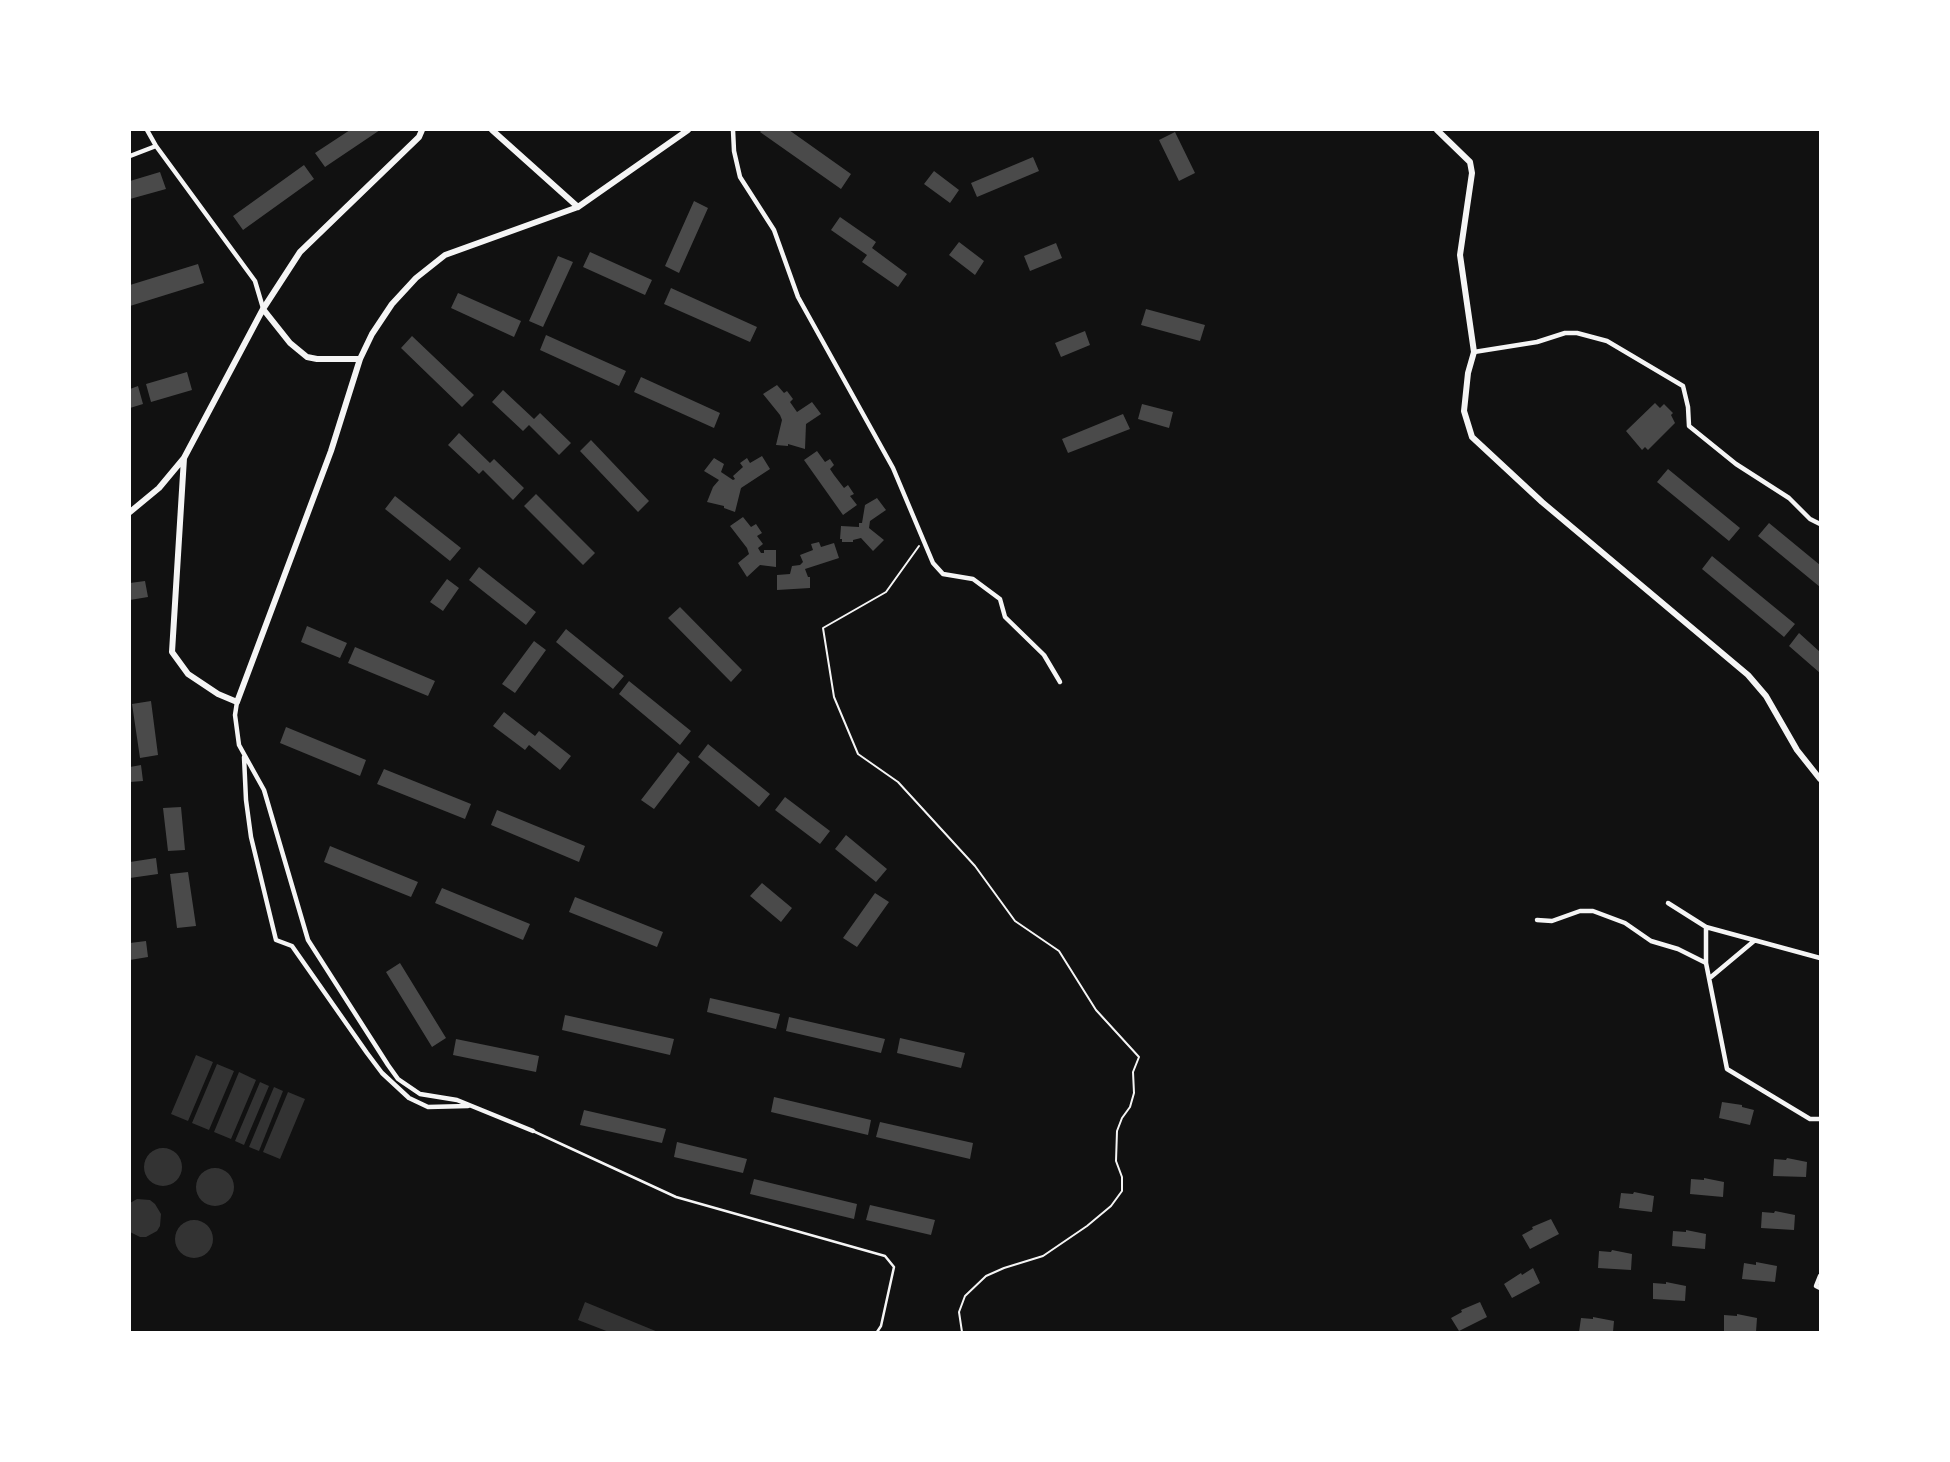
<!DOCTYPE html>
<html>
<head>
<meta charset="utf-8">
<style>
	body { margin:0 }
	#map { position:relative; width:1950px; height:1462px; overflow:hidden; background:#111; font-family:"Space Grotesk",sans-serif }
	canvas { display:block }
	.frame { position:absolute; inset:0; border:131px solid #fff; pointer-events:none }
</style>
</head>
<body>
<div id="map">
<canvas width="1950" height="1462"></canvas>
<div class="frame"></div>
</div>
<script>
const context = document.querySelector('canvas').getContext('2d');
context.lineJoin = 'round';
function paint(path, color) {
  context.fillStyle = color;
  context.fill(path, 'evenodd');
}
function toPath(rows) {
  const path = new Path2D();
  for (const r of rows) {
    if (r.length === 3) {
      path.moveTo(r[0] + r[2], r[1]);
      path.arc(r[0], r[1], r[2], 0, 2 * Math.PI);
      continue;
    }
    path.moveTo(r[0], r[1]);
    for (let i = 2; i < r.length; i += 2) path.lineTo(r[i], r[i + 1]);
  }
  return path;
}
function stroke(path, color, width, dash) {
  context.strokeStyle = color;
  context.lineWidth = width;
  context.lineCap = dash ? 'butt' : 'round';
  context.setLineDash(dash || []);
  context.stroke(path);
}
const water = toPath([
	[196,1055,213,1062,188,1121,171,1114],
	[217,1064,234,1071,209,1130,192,1123],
	[239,1072,256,1080,231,1139,214,1132],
	[260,1082,269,1086,244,1145,235,1141],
	[274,1087,283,1091,259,1151,249,1147],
	[288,1092,305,1099,280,1159,263,1152],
	[163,1167,19],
	[215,1187,19],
	[137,1199,150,1200,155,1204,161,1214,160,1226,157,1231,146,1237,140,1237,130,1232,130,1203],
	[194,1239,19],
	[585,1302,658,1332,609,1332,578,1320]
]);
const building = toPath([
	[350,130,380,130,325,167,315,153],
	[762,130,789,130,851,174,841,189,760,132],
	[1175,132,1195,173,1179,181,1159,140],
	[1033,157,1039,171,977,197,971,183],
	[304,165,314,179,243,230,233,216],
	[934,171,959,190,950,203,924,184],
	[160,172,166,189,130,199,130,181],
	[694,201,708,208,679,273,665,266],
	[840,217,876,242,872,248,907,274,898,287,862,262,867,255,831,230],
	[959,242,984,261,975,275,949,255],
	[1056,243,1062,258,1030,271,1024,256],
	[590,252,652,280,645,295,583,267],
	[558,256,573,262,543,327,529,321],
	[198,264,204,283,130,306,130,285],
	[671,288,757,327,750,342,664,304],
	[458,293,521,321,514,337,451,308],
	[1146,309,1205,325,1200,341,1141,325],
	[1085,331,1090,345,1061,357,1055,343],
	[546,335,626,371,619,386,540,350],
	[412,336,474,395,462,407,401,348],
	[187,372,192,390,151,402,146,384],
	[641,377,720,413,714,428,634,392],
	[777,385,784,393,787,391,793,399,790,402,797,412,812,402,821,414,806,424,805,449,788,444,788,446,776,445,782,420,780,415,763,394],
	[138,386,143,404,130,408,130,389],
	[503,390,534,419,540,413,571,443,559,455,529,425,523,431,492,402],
	[1655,403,1660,408,1664,404,1673,413,1671,415,1675,423,1648,450,1645,447,1642,450,1626,431],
	[1142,404,1173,412,1169,428,1138,419],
	[1123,414,1130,429,1068,453,1062,439],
	[459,433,490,463,494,459,524,488,513,500,483,470,479,474,448,445],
	[591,440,649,501,638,512,580,451],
	[817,451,825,462,830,459,834,465,830,469,834,475,844,488,848,485,854,494,850,496,857,505,843,515,804,460],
	[762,456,770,469,741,488,735,512,724,508,724,506,707,502,713,487,719,480,704,471,714,458,724,464,721,472,733,480,735,479,733,476,743,467,740,463,747,458,750,463],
	[1668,469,1740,528,1729,541,1657,482],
	[536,494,595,553,583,565,524,506],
	[395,496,461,548,450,561,385,509],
	[877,498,886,510,870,521,869,528,884,540,873,551,861,538,853,540,853,542,842,542,842,539,840,539,841,526,859,527,859,523,862,523,865,505],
	[743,517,751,527,756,524,762,533,757,536,763,544,758,548,761,553,764,553,764,550,776,550,776,567,760,565,747,577,738,563,749,554,747,548,730,526],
	[1769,523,1820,565,1820,587,1758,536],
	[819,542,821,547,834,543,839,558,805,569,808,577,810,577,810,588,777,590,777,575,790,574,792,566,800,565,803,562,800,555,813,550,811,544],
	[1712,556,1795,624,1784,637,1702,569],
	[479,567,536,612,526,625,469,580],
	[447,579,459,588,443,611,430,602],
	[145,581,148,597,130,600,130,583],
	[680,607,742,670,731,682,668,618],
	[307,626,347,643,340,658,301,642],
	[566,629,624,676,613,689,556,642],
	[1799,633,1820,652,1820,673,1789,646],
	[534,641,546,650,515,693,502,684],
	[355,647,435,681,428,696,348,663],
	[629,681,691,731,680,745,619,694],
	[151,701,158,755,140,758,132,704],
	[504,712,535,736,539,731,571,756,560,770,529,745,525,750,493,726],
	[286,727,366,760,360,776,280,743],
	[708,744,770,794,759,807,698,757],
	[678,752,690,762,654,809,641,800],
	[141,765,143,781,130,782,130,767],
	[384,769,471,804,465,819,377,784],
	[785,797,830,831,820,844,775,810],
	[181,807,185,850,168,851,163,808],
	[497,810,585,846,579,862,491,825],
	[846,835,887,869,876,882,835,849],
	[330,846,418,882,411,897,324,862],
	[156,858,158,874,130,878,130,862],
	[188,872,196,926,177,928,170,874],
	[762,883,792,908,781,922,750,896],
	[442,888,530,924,523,940,435,903],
	[875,893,889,902,857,947,843,938],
	[575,897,663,932,657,947,569,912],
	[146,941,148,957,130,960,130,943],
	[400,963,446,1038,432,1047,386,972],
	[710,998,780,1014,776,1029,707,1012],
	[565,1015,674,1039,670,1055,562,1030],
	[789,1017,885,1039,881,1053,786,1031],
	[900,1038,965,1053,961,1068,897,1053],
	[456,1039,539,1056,536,1072,453,1055],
	[774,1097,871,1120,868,1135,771,1112],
	[1722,1102,1742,1105,1742,1107,1754,1110,1750,1125,1719,1118],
	[584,1110,666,1129,662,1143,580,1125],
	[880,1122,973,1143,970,1159,876,1137],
	[677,1142,747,1159,743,1173,674,1157],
	[1787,1158,1807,1162,1806,1177,1773,1176,1774,1159,1786,1160],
	[1704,1178,1724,1182,1723,1197,1690,1194,1691,1179,1704,1180],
	[754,1179,857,1204,854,1219,750,1194],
	[1634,1192,1654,1196,1652,1212,1619,1208,1621,1193,1633,1194],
	[870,1205,935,1220,931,1235,866,1220],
	[1775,1211,1795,1215,1794,1230,1761,1228,1762,1212,1774,1213],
	[1551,1219,1559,1234,1530,1249,1522,1235,1533,1229,1532,1227],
	[1686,1230,1706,1234,1705,1249,1672,1246,1673,1231,1686,1232],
	[1612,1250,1632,1254,1631,1270,1598,1268,1599,1251,1611,1252],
	[1756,1262,1777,1266,1775,1282,1742,1279,1744,1263,1756,1265],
	[1533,1268,1540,1283,1512,1298,1504,1284,1521,1273,1522,1275],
	[1666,1282,1686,1286,1685,1301,1653,1299,1653,1283,1666,1284],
	[1480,1302,1487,1317,1459,1331,1451,1318,1462,1312,1461,1310],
	[1737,1314,1757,1318,1756,1332,1724,1331,1724,1315,1737,1316],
	[1593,1317,1614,1321,1613,1332,1579,1332,1581,1318,1593,1319]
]);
const path = toPath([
	[919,546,886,592,823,628,834,697,858,754,898,782,975,866,1015,921,1059,951,1096,1010,1139,1057,1133,1072,1134,1093,1130,1107,1122,1118,1117,1131,1116,1161,1122,1177,1122,1191,1111,1206,1087,1226,1043,1256,1004,1268,986,1276,965,1296,959,1312,962,1332]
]);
const service = toPath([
	[533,1131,676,1197,885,1256,894,1267,881,1326,877,1332]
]);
const minor = toPath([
	[147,130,156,146,255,281,263,308],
	[733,130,734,151,740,177,774,230,798,297,893,468,933,563,943,574,973,579,1000,599,1005,617,1044,655,1060,682],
	[130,156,156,146],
	[1474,352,1537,342,1565,333,1577,333,1607,341,1683,386,1688,407,1689,426,1736,464,1789,498,1810,519,1820,524],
	[237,702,235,715,239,745,264,790,308,940,388,1065,398,1079,420,1094,457,1100,533,1131],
	[244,757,246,800,251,837,276,940,292,946,367,1053,382,1073,409,1098,428,1107,468,1106],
	[1668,903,1706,927,1820,958],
	[1537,920,1552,921,1580,911,1593,911,1625,923,1651,941,1678,949,1706,963],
	[1706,927,1706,963,1727,1069,1810,1119,1820,1119],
	[1711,977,1754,941],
	[1820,1276,1816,1286,1820,1288]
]);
const tertiary = toPath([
	[492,130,578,207],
	[1437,130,1470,162,1472,173,1460,255,1474,352,1468,373,1464,411,1472,437,1542,502,1748,675,1766,696,1797,750,1820,779],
	[263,309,290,343,307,357,317,359,360,359],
	[184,458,172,652,188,674,218,694,237,702,331,451,360,359,372,334,392,304,416,278,445,255,578,207,688,130],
	[130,512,159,488,184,458,263,309,300,252,419,137,422,130]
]);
paint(water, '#333');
paint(building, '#4a4a4a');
stroke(path, '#f5f5f5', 2);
stroke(service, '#f5f5f5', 2.5);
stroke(minor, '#f5f5f5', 4.5);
stroke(tertiary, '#f5f5f5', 6);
</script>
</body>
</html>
